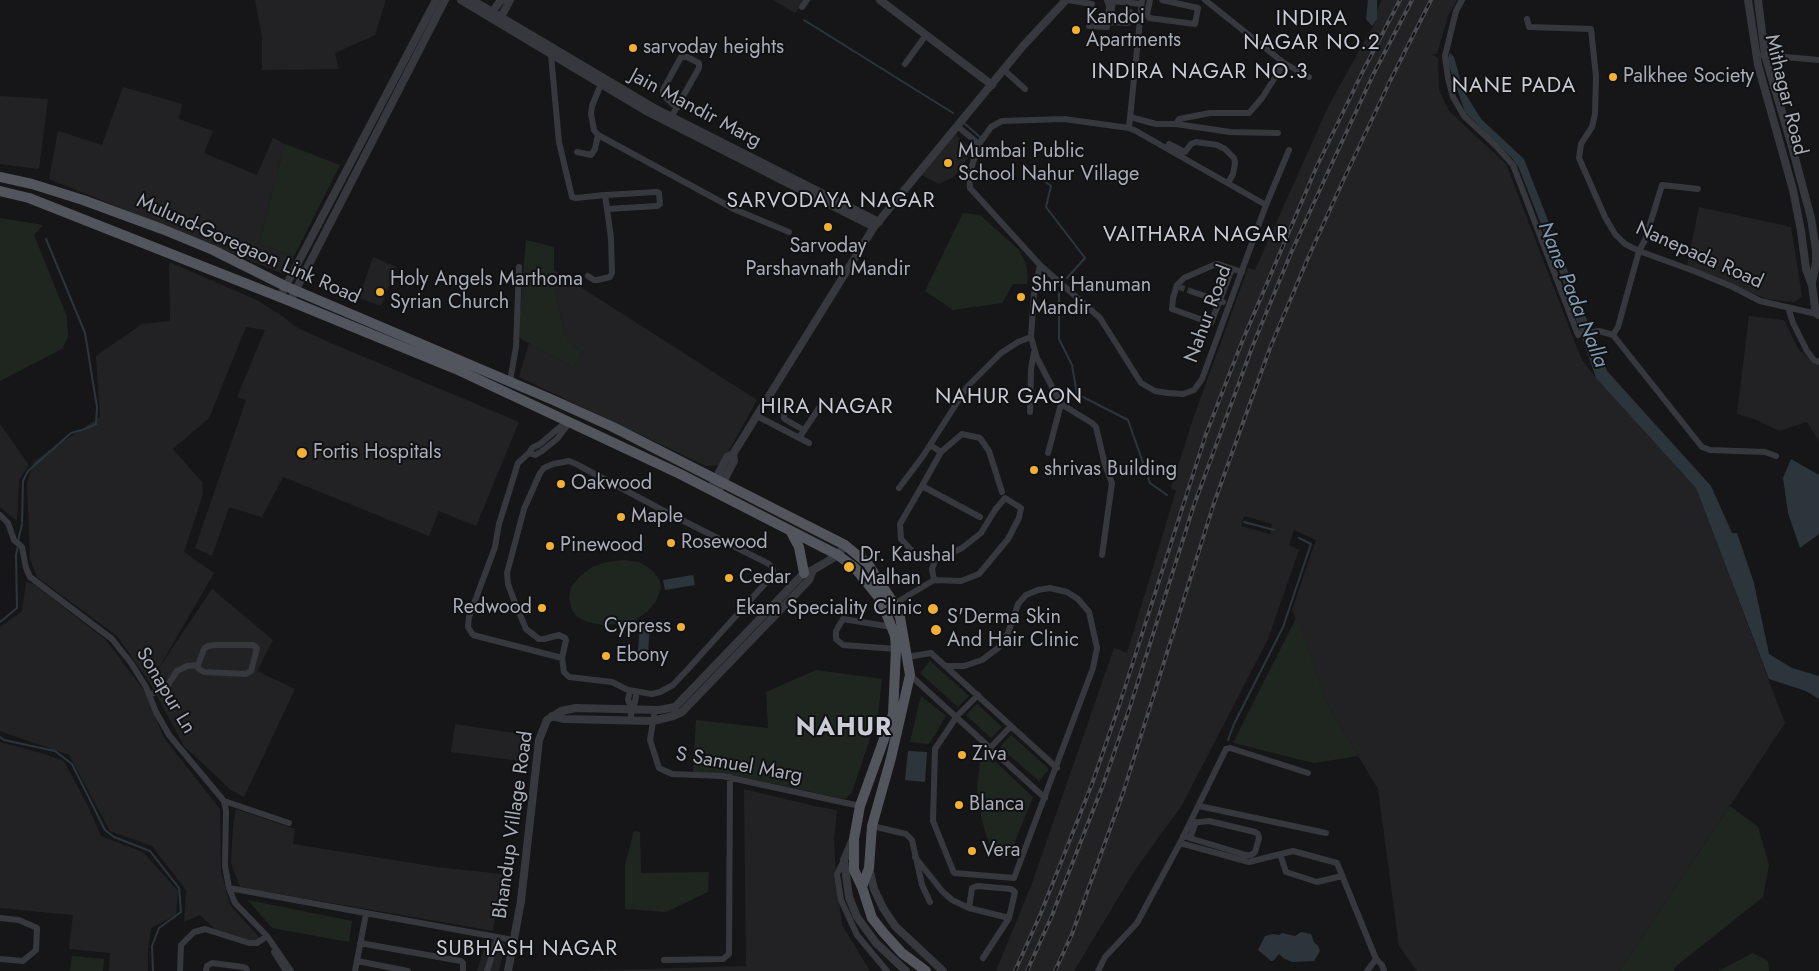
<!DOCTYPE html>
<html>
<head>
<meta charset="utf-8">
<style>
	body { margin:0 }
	canvas { display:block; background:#161618 }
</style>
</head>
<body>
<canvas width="1819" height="971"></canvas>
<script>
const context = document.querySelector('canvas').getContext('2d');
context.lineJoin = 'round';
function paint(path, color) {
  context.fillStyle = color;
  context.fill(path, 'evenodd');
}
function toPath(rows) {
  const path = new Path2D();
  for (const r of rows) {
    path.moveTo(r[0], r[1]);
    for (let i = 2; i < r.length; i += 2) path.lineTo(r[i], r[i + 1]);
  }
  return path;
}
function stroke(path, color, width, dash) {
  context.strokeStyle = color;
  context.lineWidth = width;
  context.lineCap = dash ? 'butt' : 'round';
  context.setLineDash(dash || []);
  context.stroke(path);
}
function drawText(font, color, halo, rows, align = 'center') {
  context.font = font + ' Jost,sans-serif';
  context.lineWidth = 4;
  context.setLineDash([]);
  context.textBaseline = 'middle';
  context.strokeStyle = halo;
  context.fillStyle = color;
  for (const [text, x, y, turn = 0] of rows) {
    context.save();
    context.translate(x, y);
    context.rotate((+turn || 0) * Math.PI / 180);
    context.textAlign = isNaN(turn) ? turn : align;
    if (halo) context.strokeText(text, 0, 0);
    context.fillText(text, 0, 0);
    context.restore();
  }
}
const built = toPath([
	[255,0,386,0,375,35,335,53,339,69,262,70,262,37],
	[773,0,806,0,795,13],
	[1382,0,1457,0,1448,16,1437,54,1431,54,1438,58,1439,90,1449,111,1506,164,1581,358,1596,378,1696,488,1785,723,1620,971,1417,971,1399,946,1378,789,1327,704,1309,650,1292,610,1316,540,1294,530,1289,545,1299,550,1268,639,1182,805,1135,870,1074,971,996,971,1031,886,1114,648,1127,653,1176,491,1171,488,1193,419,1248,268,1255,270,1329,105,1377,19,1377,10],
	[1244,516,1272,524,1270,534,1241,526],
	[123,87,182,104,179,119,213,131,204,153,257,175,273,138,285,144,259,244,294,256,286,275,49,179,58,131,102,145],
	[0,96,48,99,39,169,0,164],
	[955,134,973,151,954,177,939,184,922,175],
	[1699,207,1791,227,1802,296,1794,302,1766,299,1687,266],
	[373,257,396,267,381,306,359,298],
	[169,262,257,300,282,316,296,327,326,341,519,422,476,526,439,511,429,536,283,477,262,517,229,507,212,556,195,548,246,400,237,397,265,330,246,327,209,418,173,449,202,482,203,494,184,552,214,573,157,671,212,589,273,640,257,671,295,689,244,797,231,790,184,746,150,683,117,636,37,577,30,559,27,483,34,461,100,417,96,356,142,324,170,321],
	[554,270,757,400,721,465,706,466,519,377,529,343,573,367,582,352,567,341,559,310],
	[1749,316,1784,320,1799,350,1808,358,1819,365,1819,441,1807,422,1779,431,1757,420,1737,414],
	[0,424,29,465,19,480,17,521,0,507],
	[26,582,35,585,106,640,145,692,164,738,220,809,221,871,230,905,260,938,254,942,220,934,200,915,184,922,186,890,152,846,110,831,69,755,0,731,0,627,22,611],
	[455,724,533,736,529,762,451,752],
	[0,742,45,754,64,761,89,808,101,836,143,852,178,891,176,915,151,928,148,949,148,971,109,971,110,953,69,949,73,915,0,908],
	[744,789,818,807,837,810,834,839,836,876,842,925,870,971,584,971,746,966],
	[236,809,295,829,293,844,437,867,502,874,493,931,240,887,231,863,233,826],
	[487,939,505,943,499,971,477,971]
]);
const green = toPath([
	[285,144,340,165,294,256,259,244],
	[963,213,980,215,1019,250,1026,264,1028,278,1027,284,1013,284,1002,303,953,310,925,291],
	[0,218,43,225,34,235,67,317,68,337,62,349,0,381],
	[526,240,554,247,554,270,559,310,567,341,582,352,573,367,523,340,518,336],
	[623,560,639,562,652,570,659,579,661,588,656,601,649,610,636,620,622,624,602,625,588,622,577,617,572,610,569,598,571,587,579,577,592,567,607,562],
	[1296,618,1309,650,1327,704,1358,756,1314,763,1233,743],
	[930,661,969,696,958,707,920,673],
	[816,670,882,679,878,715,852,792,845,799,728,774,693,773,696,720,768,728,766,692],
	[921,696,946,716,929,744,910,742],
	[977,704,1002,727,991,738,966,715],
	[1011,735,1049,769,1039,781,1000,747],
	[984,751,1033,797,1008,859,996,856,986,835,981,815,977,788,980,763],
	[1730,806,1758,827,1769,865,1763,897,1675,967,1674,971,1620,971],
	[634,831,640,832,641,873,709,872,708,892,666,912,625,909,625,865],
	[248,900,352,921,349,942,272,928],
	[1753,953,1768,961,1769,971,1718,971],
	[72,956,104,959,103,971,70,971]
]);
const water = toPath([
	[1368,0,1377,0,1377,19,1372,26,1366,19],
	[1450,53,1454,57,1463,90,1481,119,1524,159,1607,371,1711,486,1732,533,1737,533,1754,583,1769,654,1792,668,1819,676,1819,699,1806,691,1769,679,1696,488,1596,378,1560,273,1519,168,1512,158,1465,112,1447,60],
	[1791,459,1819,475,1819,534,1800,548,1788,513,1783,478],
	[693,575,695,585,665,590,663,580],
	[640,622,650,623,648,653,638,652],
	[908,751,927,752,925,782,905,780],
	[1301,932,1311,934,1314,942,1318,946,1320,951,1314,961,1292,962,1283,958,1279,954,1273,961,1271,961,1258,950,1265,936,1273,934,1279,935,1282,933,1295,936]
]);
const stream = toPath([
	[804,20,953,113],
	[964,123,981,138],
	[1026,167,1051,186,1046,207,1085,258,1067,278],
	[1059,293,1059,339,1072,365,1077,394,1128,420,1150,483,1167,495],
	[22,522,23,481,28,471,71,433,85,429,96,424,97,407,85,333,46,239],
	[1244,522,1274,530],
	[18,541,22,524],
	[0,622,17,608,16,555,18,546],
	[0,737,4,740,55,751,72,764,105,830,114,837,150,851,179,888,181,912,159,928,152,946,153,971],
	[1228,740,1234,724,1283,627,1311,544,1299,538]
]);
const minorTunnel = toPath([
	[1179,287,1193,292]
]);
const minor = toPath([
	[1068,0,1092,4],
	[1150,0,1147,14,1149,18,1195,24,1198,8,1162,0],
	[1205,0,1284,63,1309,77],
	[1462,0,1456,11,1445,56,1448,78,1453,97,1464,116,1495,145,1513,165,1578,335,1599,331,1613,335,1618,327,1639,251,1645,240,1662,185,1698,189],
	[802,7,807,0],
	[1130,12,1128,23,1110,22,1113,1,1141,4],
	[1527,19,1529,27,1591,29,1596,76,1595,114,1592,127,1581,144,1579,158,1605,217,1615,234,1625,244,1639,251,1694,271,1733,287,1760,301,1817,314],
	[1089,26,1107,27,1109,6,1107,0],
	[551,55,559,142,572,197,576,198,605,195,657,192,659,193,660,204,657,206,607,209,605,195],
	[1763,55,1819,60],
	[905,64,926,35],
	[1004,70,1025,89],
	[601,84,592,106,591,114,594,130,598,135,736,210,789,232],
	[1130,117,1156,124,1176,124,1179,119,1210,113,1249,113,1262,98,1284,63],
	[1064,119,1129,128,1136,131,1266,205,1202,379,1194,390,1183,394,1168,393,1155,391,1141,383,1100,318,1040,265,970,188,969,175,979,144,991,127,1002,121,1064,119],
	[669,121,699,68,699,63,687,57,681,57,663,90,663,95,677,108],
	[1176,124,1230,132,1278,133],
	[957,126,979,144],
	[1129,128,1142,0],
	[1169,144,1185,152,1191,144,1196,142,1217,145,1225,149,1234,158,1235,163,1233,174,1228,183],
	[577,152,591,155,595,149,598,135],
	[1266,205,1289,150],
	[1232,269,1211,323,1172,309,1173,298,1177,285,1184,278,1216,264,1218,264,1242,272],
	[588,276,594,280,597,280,610,277,612,273,611,238,607,209],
	[1193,292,1223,302],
	[1788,307,1793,323,1807,351,1814,360,1819,362],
	[1613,335,1702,447,1710,450,1765,452,1776,456],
	[1031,337,1037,358,1061,404,1092,423,1096,427,1105,465,1112,483,1102,555],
	[510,381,516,347,519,267],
	[784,408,784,418,786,420,804,430],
	[1030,412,1031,369,1034,352],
	[757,416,809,443],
	[799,438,823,402],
	[930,445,941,452,962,434,980,438,989,451,1002,492],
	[941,452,922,486,980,517],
	[529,453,535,455,542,451,557,439,570,422],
	[1048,453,1061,404],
	[899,488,923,456,967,387,1001,353,1018,342,1031,337,1034,294,1040,265],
	[0,515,8,523,14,540,22,547,26,568,30,577,112,639,131,663,146,687,156,712,169,735,224,801,226,811,225,866,229,888,235,903,267,936,291,971],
	[917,556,901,539,900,524,922,486],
	[894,604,934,580,932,569,935,561,962,548,981,533,995,510,1005,498,1021,508,1019,518,1008,539,979,574,961,581,934,580],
	[892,627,843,619,836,631,836,639,843,645,896,649],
	[907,657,931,653,1057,768],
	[562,658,566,640,565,638,559,635,544,639,539,639,526,629,512,595,508,584,507,573,524,509,540,473,544,468,553,464,569,461,576,464,666,512,769,564,772,567,773,572,772,576,688,669,673,685,660,692,652,694,628,690,612,682,569,677,564,672,562,658,473,635,468,627,469,617,495,547,499,524,518,463,529,453,532,448,540,444,567,421],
	[945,666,964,666,982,660,998,648,1008,633,1018,604,1026,595,1038,590,1050,588,1067,592,1078,599,1089,612,1097,648,1093,668,1014,878,954,873,933,821,935,749,957,716,978,695],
	[910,675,1045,798],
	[149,695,166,688,177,671,187,666,198,665,204,649,208,646,215,645,253,645,257,648,251,671,246,674,204,672,198,668,198,665],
	[629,695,628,700,632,709],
	[655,710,650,740,659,768,672,774,722,776,860,806],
	[630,721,632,709,635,702,636,695],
	[991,747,1011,726],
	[224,801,289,823],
	[1199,806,1326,833],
	[872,826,906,834,912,840,922,885,930,902],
	[1183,836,1246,855,1251,855,1255,852,1259,838,1258,834,1255,832,1209,821,1190,823],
	[1190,838,1196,822],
	[1180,843,1249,862,1293,851,1337,863,1376,959,1382,965,1384,971],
	[1280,854,1286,872,1317,882,1342,876],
	[915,857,942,891,952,900,969,908,1009,918,1015,892,1011,889,978,886,972,888,969,908],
	[844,860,837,874,841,900,857,935,887,971],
	[229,888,513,940],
	[0,918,19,920,37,928,36,950,23,961,0,959],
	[360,943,461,961,463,963,463,971],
	[274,952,286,971],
	[983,958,1009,918],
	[664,960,723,959,729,954,730,777],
	[357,961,408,971],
	[180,971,181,945,194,932,205,929,249,943,257,943,267,936],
	[206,971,207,966,212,963,243,967,246,968,247,971],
	[355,971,366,914],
	[487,971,498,937],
	[1098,971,1105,957,1137,923,1180,843,1226,749,1230,748,1308,773],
	[1367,971,1376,959]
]);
const tertiary = toPath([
	[461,0,648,112,874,227],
	[472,0,654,108,879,222],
	[880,0,992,85],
	[1748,0,1758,65,1793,190,1801,231,1806,269,1812,285,1815,308,1817,314,1819,315],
	[1758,0,1765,55,1791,143,1811,218,1816,250,1816,263,1812,283],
	[490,15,501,0],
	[499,21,510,0],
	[280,297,436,0],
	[290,301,445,0],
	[710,490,727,457,733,454],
	[717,494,734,461,733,454,874,227,1023,46,1066,0],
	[552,716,564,719,653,721,673,716,682,712,809,580,813,570],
	[853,839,844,860,849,897,857,917,876,943,906,971],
	[869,868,874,889,883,908,895,926,943,971],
	[508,971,521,901,539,740,547,720,561,711,576,708,659,710,675,707,804,573,813,570,838,555,845,545]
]);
const primary = toPath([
	[0,177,32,184,83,200,162,229,213,250,285,286,553,400,613,427,845,545,868,564,894,604,900,617,910,675,891,758,872,826,869,868,862,887],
	[0,191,29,198,290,301,456,369,680,474,838,555,855,568,881,600,895,636,896,649,893,714,860,806,854,839,854,870,862,887,872,918,883,932,902,953,926,971],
	[791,532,799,547,804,573]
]);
const rail = toPath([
	[1015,971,1041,913,1092,784,1120,703,1206,434,1242,342,1317,166,1364,69,1400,0],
	[1027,971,1051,918,1103,785,1130,707,1194,505,1253,345,1291,253,1328,172,1373,75,1412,0],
	[1055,971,1072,934,1123,793,1214,503,1270,348,1308,258,1343,181,1390,81,1431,0]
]);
const markers = [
	[1076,30,5,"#f2b134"],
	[633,48,5,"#f2b134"],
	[1613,77,5,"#f2b134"],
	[948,163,5,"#f2b134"],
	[828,227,5,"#f2b134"],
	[380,292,5,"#f2b134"],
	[1021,297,5,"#f2b134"],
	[302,453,6,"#f2b134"],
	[1034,470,5,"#f2b134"],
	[561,484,5,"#f2b134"],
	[621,517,5,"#f2b134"],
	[671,543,5,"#f2b134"],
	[550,546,5,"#f2b134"],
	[849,567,6,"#f2b134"],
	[729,578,5,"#f2b134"],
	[542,608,5,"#f2b134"],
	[933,609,6,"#f2b134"],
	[681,627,5,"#f2b134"],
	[936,630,6,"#f2b134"],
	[606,656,5,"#f2b134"],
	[962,755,5,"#f2b134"],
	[959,805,5,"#f2b134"],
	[972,851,5,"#f2b134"]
];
const poiNames = [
	["Kandoi",1086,18],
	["Apartments",1086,41],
	["sarvoday heights",643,48],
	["Palkhee Society",1623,77],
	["Mumbai Public",958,152],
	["School Nahur Village",958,175],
	["Sarvoday",828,247,"center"],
	["Parshavnath Mandir",828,270,"center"],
	["Holy Angels Marthoma",390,280],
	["Syrian Church",390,303],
	["Shri Hanuman",1031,286],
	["Mandir",1031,309],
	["Fortis Hospitals",313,453],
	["shrivas Building",1044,470],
	["Oakwood",571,484],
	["Maple",631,517],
	["Rosewood",681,543],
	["Pinewood",560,546],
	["Dr. Kaushal",860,556],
	["Malhan",860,579],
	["Cedar",739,578],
	["Redwood",532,608,"right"],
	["Ekam Speciality Clinic",922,609,"right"],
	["S'Derma Skin",947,618],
	["And Hair Clinic",947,641],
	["Cypress",671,627,"right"],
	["Ebony",616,656],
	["Ziva",972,755],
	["Blanca",969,805],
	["Vera",982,851]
];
const streetNames = [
	["Mithagar Road",1785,95,76],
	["Jain Mandir Marg",695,109,28],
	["Mulund-Goregaon Link Road",248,250,24],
	["Nanepada Road",1699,256,24],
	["Nahur Road",1209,314,-70],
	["Sonapur Ln",165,691,59],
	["S Samuel Marg",739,766,10],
	["Bhandup Village Road",514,825,-82]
];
const neighbourhoodNames = [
	["INDIRA",1312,20],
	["NAGAR NO.2",1312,44],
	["INDIRA NAGAR NO.3",1200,73],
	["NANE PADA",1514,87],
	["SARVODAYA NAGAR",831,202],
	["VAITHARA NAGAR",1196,236],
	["NAHUR GAON",1009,398],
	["HIRA NAGAR",827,408],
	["SUBHASH NAGAR",527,950]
];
const waterNames = [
	["Nane Pada Nalla",1572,295,68]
];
const districtNames = [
	["NAHUR",844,729]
];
paint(built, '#222225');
paint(green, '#1e261f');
paint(water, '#2c353c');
stroke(stream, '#2c353c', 2);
stroke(minorTunnel, '#333438', 6, [6, 3]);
stroke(minor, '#37383d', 6);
stroke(tertiary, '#37383d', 8);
stroke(primary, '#53555c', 10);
stroke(rail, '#4a4c52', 4);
stroke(rail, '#111113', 2, [5.5]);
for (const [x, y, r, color] of markers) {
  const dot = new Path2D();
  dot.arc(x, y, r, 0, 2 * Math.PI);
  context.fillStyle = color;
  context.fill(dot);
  stroke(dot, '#111113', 2);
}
drawText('20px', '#a8adb8', '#111113', poiNames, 'left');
drawText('20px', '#a8adb8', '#111113', streetNames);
context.letterSpacing = '1px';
drawText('21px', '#c9ccd4', '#111113', neighbourhoodNames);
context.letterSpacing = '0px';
drawText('italic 21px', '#7f9bb3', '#111113', waterNames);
context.letterSpacing = '1px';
drawText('bold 25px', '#c9ccd4', '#111113', districtNames);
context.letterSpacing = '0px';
</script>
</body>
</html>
